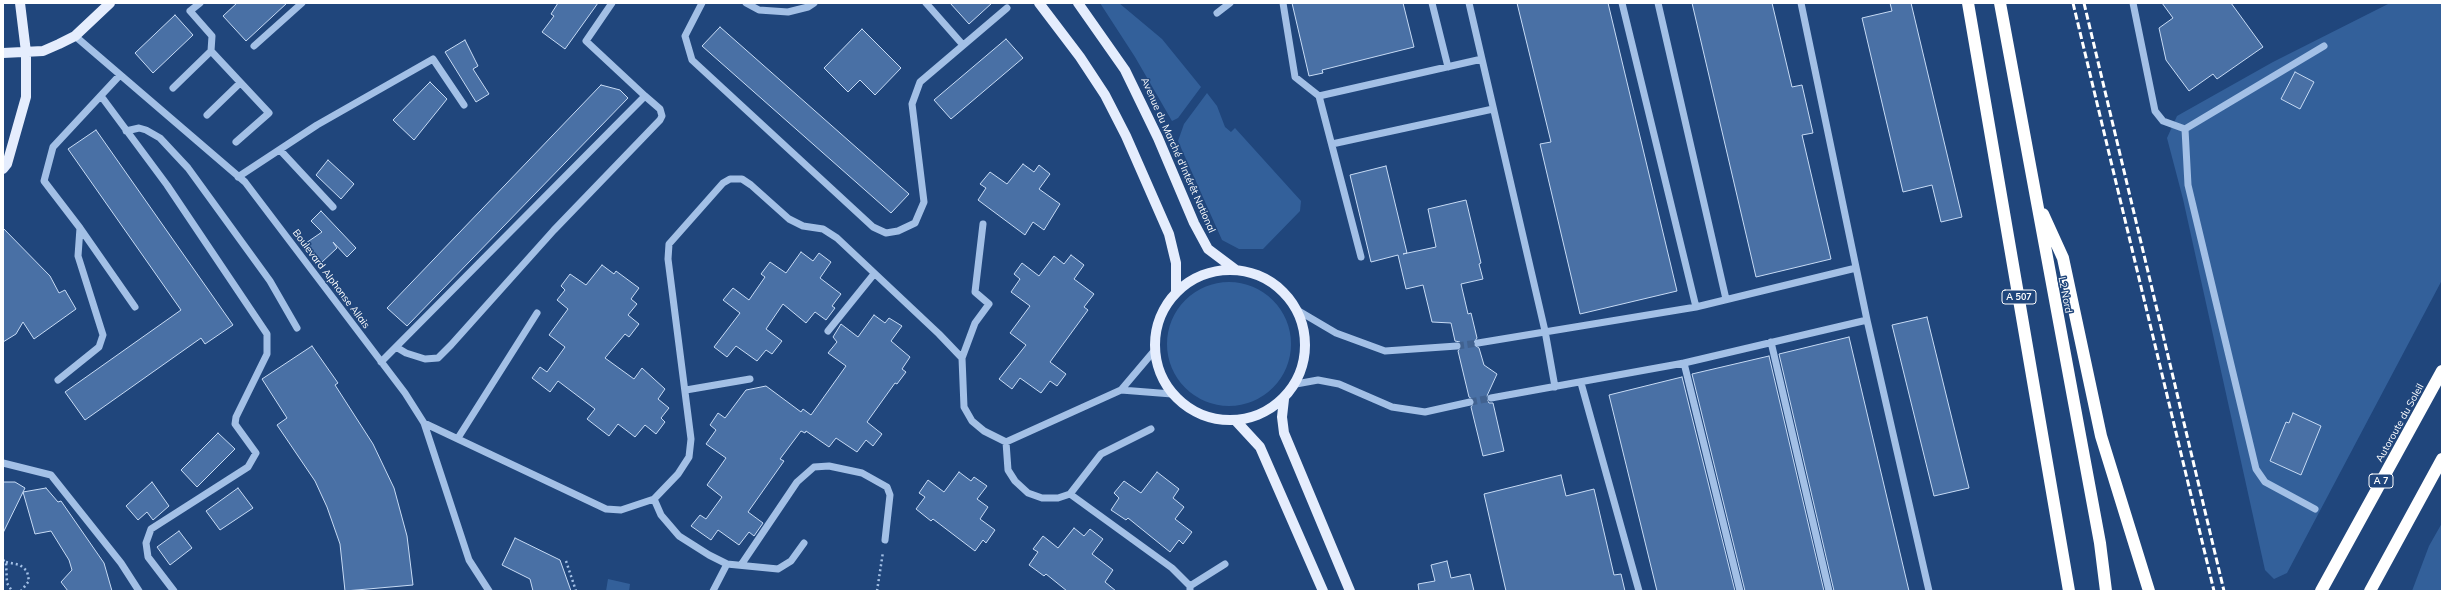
<!DOCTYPE html>
<html>
<head>
<meta charset="utf-8">
<style>
	body { margin:0 }
	#map { position:relative; width:2445px; height:594px; overflow:hidden; background:#20467c; font-family:Mulish,sans-serif }
	canvas { display:block }
	.frame { position:absolute; inset:0; border:4px solid #fff; pointer-events:none }
</style>
</head>
<body>
<div id="map">
<canvas width="2445" height="594"></canvas>
<div class="frame"></div>
</div>
<script>
const context = document.querySelector('canvas').getContext('2d');
context.lineJoin = 'round';
function paint(path, color) {
  context.fillStyle = color;
  context.fill(path, 'evenodd');
}
function toPath(rows) {
  const path = new Path2D();
  for (const r of rows) {
    if (r.length === 3) {
      path.moveTo(r[0] + r[2], r[1]);
      path.arc(r[0], r[1], r[2], 0, 2 * Math.PI);
      continue;
    }
    path.moveTo(r[0], r[1]);
    for (let i = 2; i < r.length; i += 2) path.lineTo(r[i], r[i + 1]);
  }
  return path;
}
function stroke(path, color, width, dash) {
  context.strokeStyle = color;
  context.lineWidth = width;
  context.lineCap = dash ? 'butt' : 'round';
  context.setLineDash(dash || []);
  context.stroke(path);
}
function drawText(font, color, halo, rows, align = 'center') {
  context.font = font + ' Mulish,sans-serif';
  context.lineWidth = 3;
  context.setLineDash([]);
  context.textBaseline = 'middle';
  context.strokeStyle = halo;
  context.fillStyle = color;
  for (const [text, x, y, turn = 0] of rows) {
    context.save();
    context.translate(x, y);
    context.rotate((+turn || 0) * Math.PI / 180);
    context.textAlign = isNaN(turn) ? turn : align;
    if (halo) context.strokeText(text, 0, 0);
    context.fillText(text, 0, 0);
    context.restore();
  }
}
const green = toPath([
	[1100,3,1119,3,1162,39,1201,87,1178,118,1172,121,1135,57],
	[2390,3,2442,3,2442,280,2287,573,2274,579,2265,570,2183,199,2167,138,2177,116,2273,62],
	[1207,93,1217,106,1225,127,1231,132,1235,128,1301,201,1300,211,1263,249,1239,249,1222,240,1178,141,1184,124],
	[1229,344,62],
	[2442,523,2442,591,2412,591,2429,546],
	[608,579,630,584,629,591,606,591]
]);
const building = toPath([
	[237,3,287,3,246,41,223,16,237,3],
	[558,3,598,3,565,49,542,32,554,16,551,14,558,3],
	[950,3,992,3,969,24,950,3],
	[1292,3,1403,3,1414,47,1322,70,1323,73,1309,76,1292,3],
	[1517,3,1608,3,1677,291,1580,314,1540,144,1551,142,1517,3],
	[1692,3,1772,3,1792,87,1802,85,1813,133,1802,135,1831,259,1756,277,1692,3],
	[1890,3,1911,3,1962,217,1941,222,1932,185,1903,192,1862,18,1892,11,1890,3],
	[2162,3,2231,3,2263,47,2217,79,2213,74,2189,91,2166,60,2159,28,2173,18,2162,3],
	[175,15,193,35,153,73,135,53,175,15],
	[720,27,909,194,891,213,702,46,720,27],
	[862,29,901,68,875,95,860,80,848,92,824,68,862,29],
	[1006,39,1023,58,951,119,934,100,1006,39],
	[465,40,478,66,473,69,489,94,476,102,445,52,465,40],
	[2295,72,2314,82,2300,109,2281,99,2295,72],
	[430,82,447,99,414,140,393,120,430,82],
	[601,85,620,90,628,98,407,326,387,308,601,85],
	[96,130,233,325,205,344,201,338,85,420,65,392,181,310,68,149,96,130],
	[328,160,354,184,341,199,316,175,328,160],
	[1023,164,1034,172,1039,165,1050,174,1039,189,1060,204,1044,230,1033,222,1025,235,978,200,986,188,980,184,990,172,1007,184,1023,164],
	[1386,166,1407,253,1403,254,1436,247,1428,209,1466,200,1481,263,1479,264,1483,279,1461,284,1468,314,1471,313,1477,338,1473,344,1479,348,1484,365,1497,374,1486,398,1489,403,1493,403,1504,451,1483,456,1471,407,1475,401,1469,397,1458,351,1462,345,1460,342,1455,341,1451,323,1432,322,1423,285,1406,289,1398,255,1371,262,1350,175,1386,166],
	[321,211,356,248,347,257,333,242,337,248,321,263,306,243,322,232,311,221,321,211],
	[3,228,50,276,59,293,65,290,76,309,34,339,23,322,16,334,3,342,3,228],
	[801,252,813,261,819,253,831,262,820,278,841,294,832,306,835,308,826,320,815,312,806,323,783,304,766,329,782,341,772,354,766,350,757,361,736,346,727,357,714,347,740,313,723,300,733,288,749,300,765,277,761,274,770,262,786,273,801,252],
	[1071,255,1084,265,1074,279,1094,294,1084,307,1088,310,1050,362,1066,374,1057,386,1050,381,1041,393,1020,378,1012,389,999,379,1026,345,1010,333,1030,306,1011,292,1020,279,1014,274,1022,263,1039,276,1054,256,1064,264,1071,255],
	[602,265,614,274,616,271,639,288,631,299,637,304,628,315,639,324,629,337,625,334,605,358,634,379,642,368,665,389,658,399,669,408,661,418,665,422,656,434,645,425,635,437,618,424,609,436,587,419,595,409,558,381,550,392,532,378,540,367,547,372,565,347,549,335,568,309,557,300,565,290,561,286,570,274,586,285,602,265],
	[874,315,885,323,889,318,902,326,891,341,910,357,902,369,906,372,897,384,895,383,867,422,882,434,873,446,866,440,857,452,836,438,829,447,806,431,805,433,801,431,780,459,784,461,748,512,763,523,754,536,749,532,739,545,718,530,711,540,691,526,700,515,706,519,722,497,707,485,726,458,706,444,716,430,710,425,718,413,725,418,746,390,766,386,801,412,803,409,811,415,846,366,828,353,837,342,833,337,841,324,858,337,874,315],
	[1927,317,1969,488,1934,496,1892,325,1927,317],
	[1849,337,1909,591,1834,591,1779,354,1849,337],
	[312,346,338,383,335,385,373,444,394,488,407,536,413,585,345,591,340,544,327,507,315,481,277,425,287,418,262,379,312,346],
	[1769,356,1824,591,1745,591,1692,374,1769,356],
	[1682,377,1735,591,1657,591,1609,395,1682,377],
	[2293,413,2321,426,2301,475,2270,461,2286,422,2289,423,2293,413],
	[218,433,235,449,197,487,181,470,218,433],
	[959,472,971,481,974,477,987,486,977,499,988,507,980,519,995,530,986,543,983,540,975,551,933,519,931,521,916,509,925,497,919,493,928,480,944,492,959,472],
	[1157,472,1179,489,1173,498,1184,507,1175,519,1192,532,1183,544,1179,540,1170,552,1128,518,1126,520,1111,510,1119,498,1114,493,1124,481,1141,493,1157,472],
	[1561,475,1566,496,1594,489,1614,575,1621,574,1625,591,1506,591,1484,494,1561,475],
	[3,482,15,482,25,488,3,533,3,482],
	[152,482,169,506,153,520,147,512,138,520,126,506,152,482],
	[46,488,58,502,61,501,104,563,112,591,68,591,61,582,72,570,69,560,51,531,35,534,23,492,46,488],
	[238,488,253,508,220,530,206,511,238,488],
	[1074,528,1084,536,1090,529,1103,539,1092,554,1113,570,1105,582,1116,591,1067,591,1046,574,1044,576,1029,565,1038,552,1033,549,1043,536,1058,548,1074,528],
	[179,531,192,548,170,565,157,547,179,531],
	[515,538,560,560,571,591,533,591,530,579,502,565,515,538],
	[1447,561,1451,578,1470,574,1474,591,1419,591,1418,584,1435,581,1431,565,1447,561]
]);
const minorTunnel = toPath([
	[1457,346,1478,343],
	[1470,402,1491,398]
]);
const path = toPath([
	[3,560,6,562,7,583,12,591],
	[566,561,576,591],
	[6,562,20,565,27,571,29,581,21,591],
	[877,591,883,552]
]);
const minor = toPath([
	[702,3,685,36,692,60,873,227,886,233,898,231,915,223,924,202,912,104,920,82,1007,8],
	[746,3,759,10,788,12,808,7,814,3],
	[926,3,963,45],
	[1283,3,1295,77,1319,96,1361,257],
	[1432,3,1448,67],
	[1469,3,1545,331,1555,387],
	[1658,3,1726,299],
	[1801,3,1867,320],
	[2133,3,2155,111,2163,121,2185,129,2188,185,2256,469,2265,482,2315,509],
	[1217,13,1230,3],
	[75,36,245,182,405,393,424,423,469,560,489,591],
	[254,46,302,3],
	[211,51,269,113,236,142],
	[173,88,211,51,212,36,190,11,200,3],
	[101,96,167,185,267,334,267,354,236,417,235,424,256,453,248,467,151,529,146,543,148,557,174,591],
	[1319,96,1482,59],
	[207,115,240,83],
	[2185,129,2324,46],
	[126,131,139,128,146,130,160,138,188,168,270,281,297,328],
	[1332,144,1493,109],
	[280,150,333,207],
	[238,177,317,125,433,59,464,105],
	[80,228,135,307],
	[1696,307,1856,268],
	[1297,310,1336,333,1385,351,1457,346],
	[828,331,874,274],
	[1771,342,1829,591],
	[1478,343,1696,307,1622,3],
	[396,347,406,353,425,359,438,358,451,345,554,230,660,120,662,116,660,109,645,96],
	[962,358,975,323,989,304,975,292,983,224],
	[381,362,645,96,586,41,612,3],
	[1684,363,1740,591],
	[58,380,99,347,103,335,78,256,80,228,44,181,53,147,120,75],
	[1581,383,1639,591],
	[1296,384,1318,380,1339,384,1392,407,1425,412,1470,402],
	[686,390,750,379],
	[1121,390,1172,394],
	[1491,398,1684,363,1867,320,1929,591],
	[424,423,606,509,621,510,654,499,678,474,689,457,691,439,668,259,669,244,723,183,730,179,742,179,751,185,789,219,803,226,823,229,837,238,939,334,962,358,964,407,972,421,984,431,1006,442,1121,390,1154,351],
	[458,438,537,313],
	[1006,442,1008,470,1015,481,1028,493,1042,498,1058,498,1070,494,1172,568,1190,586,1190,591],
	[3,463,51,475,121,563,139,591],
	[1070,494,1101,454,1151,429],
	[654,499,661,515,679,536,709,555,727,564,778,569,791,561,804,543],
	[741,565,797,482,814,467,829,466,862,473,887,487,890,495,885,540],
	[1190,586,1225,564],
	[713,591,727,564]
]);
const major = toPath([
	[1039,3,1080,57,1105,95,1126,136,1169,234,1176,263,1176,292],
	[1078,3,1125,70,1158,138,1194,223,1208,249,1236,270],
	[3,53,43,51,59,44,75,36,110,3],
	[3,169,7,164,26,97,26,52,20,3],
	[1230,345,75],
	[1284,399,1282,417,1284,433,1350,591],
	[1236,421,1260,447,1323,591]
]);
const highway = toPath([
	[1968,3,2069,591],
	[2000,3,2100,543,2106,591],
	[2043,214,2063,258,2101,436,2149,591],
	[2321,591,2442,371],
	[2370,591,2442,459]
]);
const rail = toPath([
	[2073,3,2214,591],
	[2084,3,2224,591]
]);
const shields = [
	[2019,297,34],
	[2381,481,24]
];
const shieldNames = [
	["A 507",2019,297],
	["A 7",2381,481]
];
const streetNames = [
	["Avenue du Marché d'Intérêt National",1178,155,66],
	["Boulevard Alphonse Allais",331,279,53],
	["L2 Nord",2065,295,79],
	["Autoroute du Soleil",2400,423,-61]
];
paint(green, '#33609a');
paint(building, '#4970a5');
stroke(building, '#c7dbf5', 1);
stroke(minorTunnel, '#416290', 7, [7, 3.5]);
stroke(path, '#a3c0e6', 2.5, [2, 3]);
stroke(minor, '#a3c0e6', 7);
stroke(major, '#e5edfd', 10);
stroke(highway, '#fff', 12);
stroke(rail, '#fff', 3, [7, 3]);
for (const [x, y, w] of shields) {
  const box = new Path2D();
  box.roundRect(x - w / 2, y - 7, w, 14, 3);
  context.fillStyle = '#20467c';
  context.fill(box);
  stroke(box, '#fff', 1);
}
drawText('bold 9px', '#fff', null, shieldNames);
drawText('10px', '#fff', '#20467c', streetNames);
</script>
</body>
</html>
